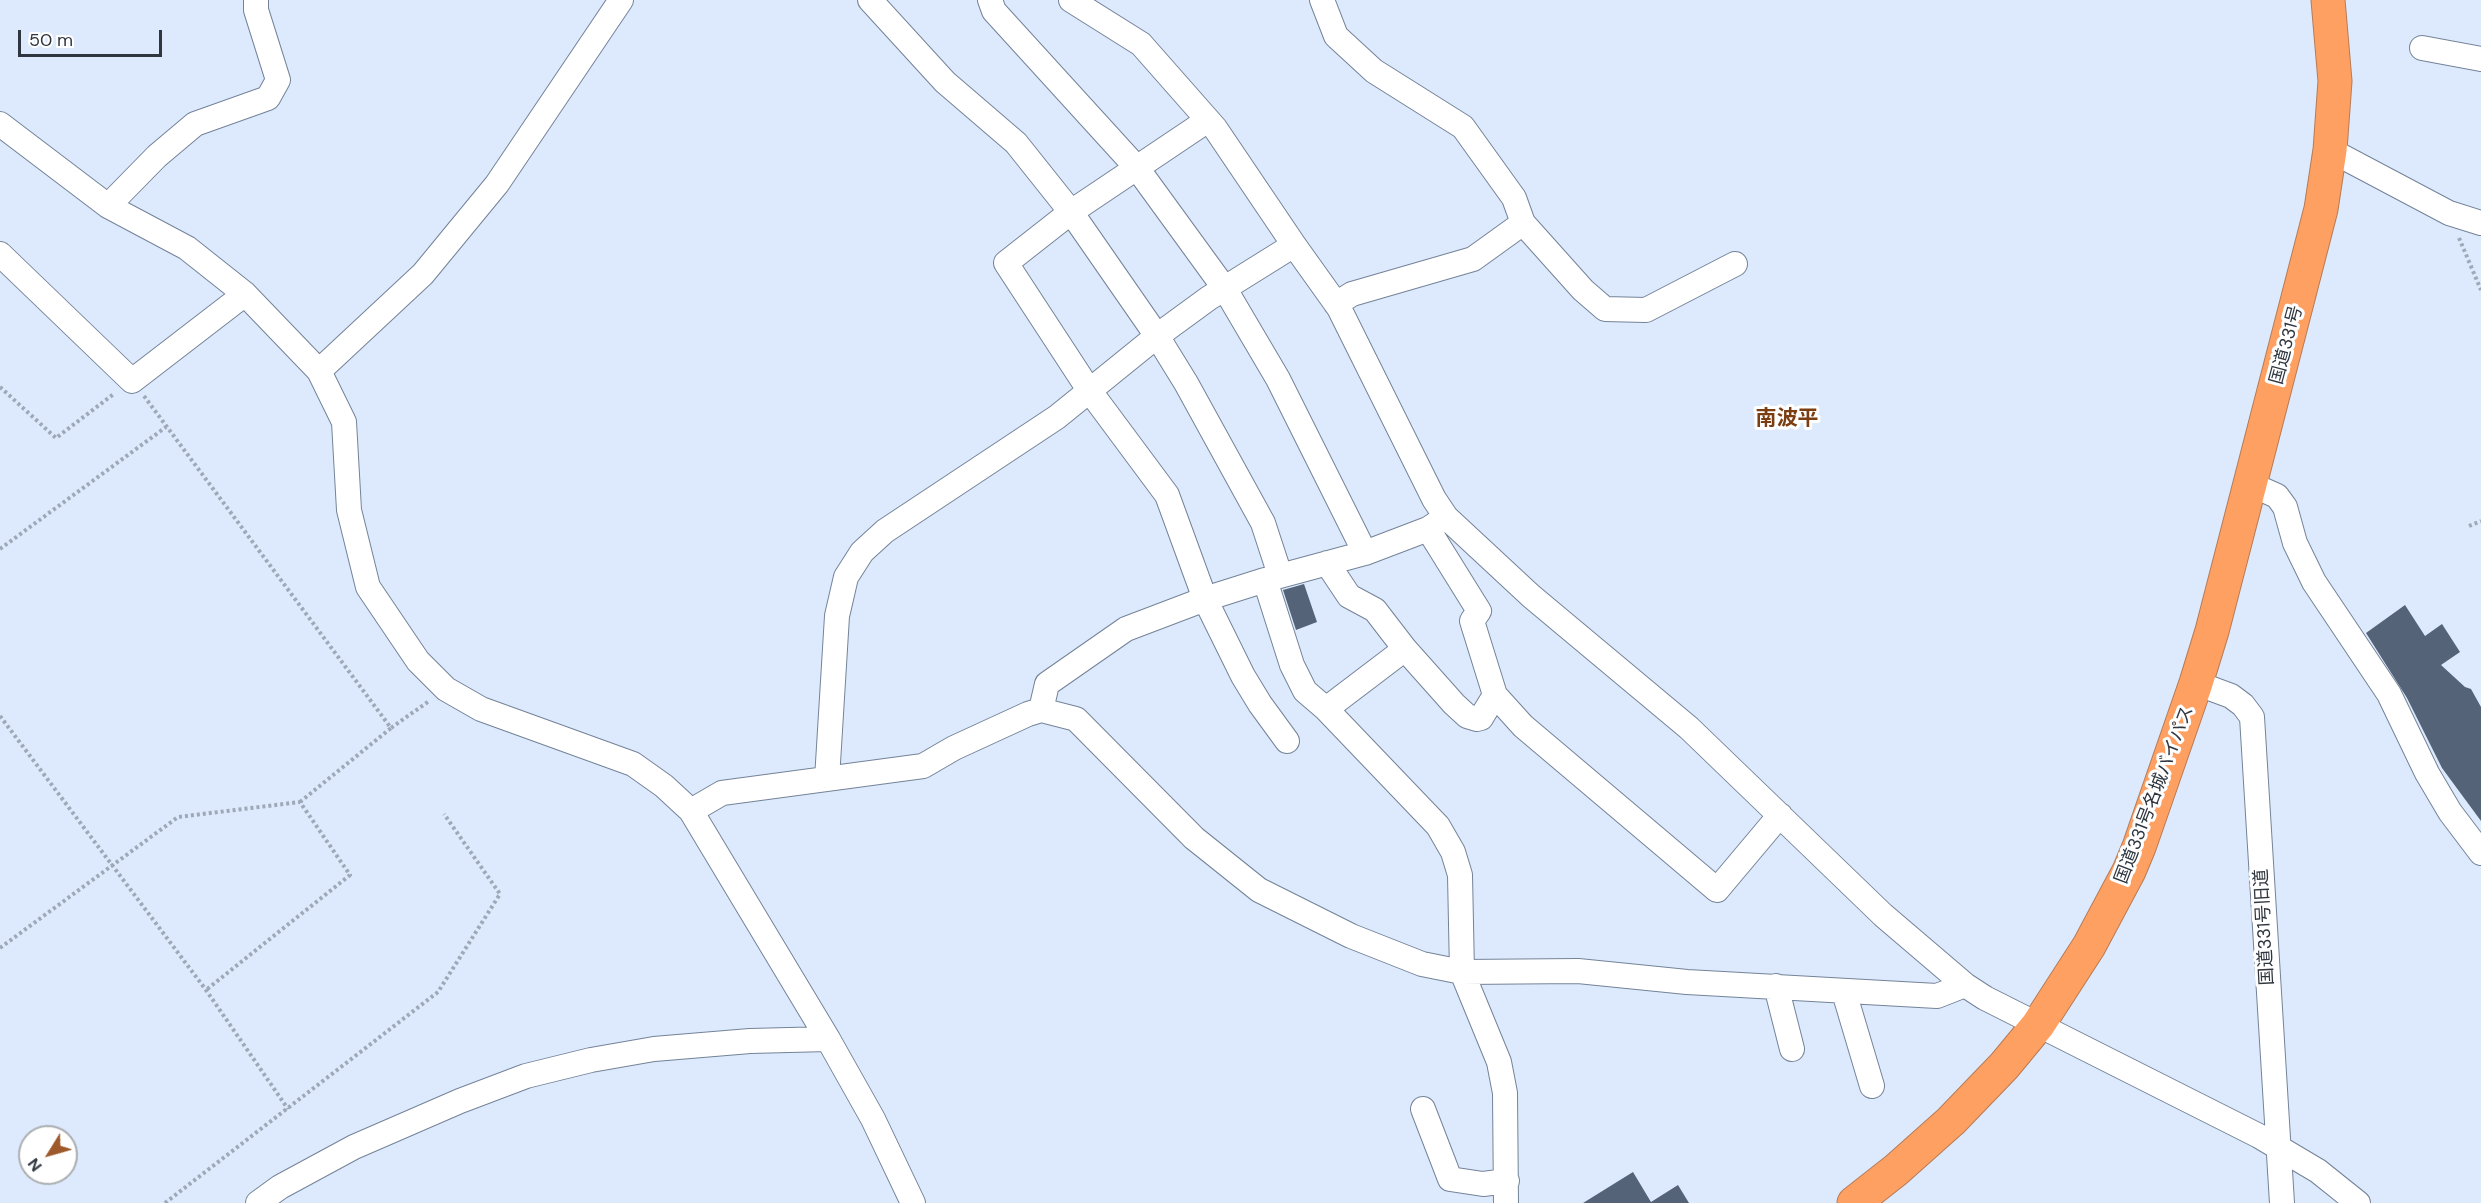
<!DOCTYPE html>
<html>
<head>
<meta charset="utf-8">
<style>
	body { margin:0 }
	#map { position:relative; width:2481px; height:1203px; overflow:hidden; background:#ddeafd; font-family:"DM Sans",sans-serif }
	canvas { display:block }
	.north { position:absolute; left:18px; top:1125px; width:60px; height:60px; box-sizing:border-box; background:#fff; border:2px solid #acafb2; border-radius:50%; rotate:233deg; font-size:16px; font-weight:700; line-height:24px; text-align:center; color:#2f363f }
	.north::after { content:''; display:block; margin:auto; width:21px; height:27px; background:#9e592b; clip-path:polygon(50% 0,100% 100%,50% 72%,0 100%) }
	.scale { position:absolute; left:18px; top:30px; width:144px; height:27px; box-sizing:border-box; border:3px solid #2f363f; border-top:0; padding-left:8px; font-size:18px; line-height:21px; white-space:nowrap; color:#2f363f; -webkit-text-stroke:4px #fff; paint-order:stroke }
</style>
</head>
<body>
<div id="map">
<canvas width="2481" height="1203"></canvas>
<div class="north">N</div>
<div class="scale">50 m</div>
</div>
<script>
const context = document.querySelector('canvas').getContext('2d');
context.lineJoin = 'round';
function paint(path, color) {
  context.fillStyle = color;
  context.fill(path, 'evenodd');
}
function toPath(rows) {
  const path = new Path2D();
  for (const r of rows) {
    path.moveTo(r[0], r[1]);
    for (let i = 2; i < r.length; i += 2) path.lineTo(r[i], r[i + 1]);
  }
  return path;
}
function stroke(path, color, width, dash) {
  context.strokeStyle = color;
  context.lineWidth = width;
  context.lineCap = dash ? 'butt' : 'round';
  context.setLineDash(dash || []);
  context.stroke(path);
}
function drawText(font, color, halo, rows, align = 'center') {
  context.font = font + ' "DM Sans","Noto Sans JP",sans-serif';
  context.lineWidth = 6;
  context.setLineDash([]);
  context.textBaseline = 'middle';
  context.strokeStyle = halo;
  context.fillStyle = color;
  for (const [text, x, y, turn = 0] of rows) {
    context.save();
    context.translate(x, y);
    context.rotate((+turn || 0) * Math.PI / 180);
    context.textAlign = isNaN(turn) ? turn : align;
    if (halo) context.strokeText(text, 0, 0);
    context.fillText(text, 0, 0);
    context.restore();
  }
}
const building = toPath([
	[1304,584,1317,622,1296,630,1283,590],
	[2405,605,2425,636,2442,624,2460,652,2441,665,2465,687,2471,689,2481,707,2481,821,2442,768,2407,698,2366,633],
	[1633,1172,1651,1202,1678,1185,1689,1203,1583,1203]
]);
const path = toPath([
	[2459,238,2481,290],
	[0,387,56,438,115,393],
	[144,396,391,728,429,701],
	[2469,526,2481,521],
	[0,549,166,427],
	[0,716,206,990,288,1109],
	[300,802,391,728],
	[0,948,178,817,300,802,350,875,206,990],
	[165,1203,438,992,500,894,444,814]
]);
const minor = toPath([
	[870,0,945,82,1016,143,1071,212,1157,336,1186,383,1263,523,1280,575],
	[990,0,994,11,1137,168,1225,289,1278,379,1365,553],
	[1071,0,1141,44,1215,128,1294,245,1339,308,1434,499,1446,517,1531,596,1689,728,1883,915,1965,985,1985,998,2259,1136,2318,1171,2358,1203],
	[1322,0,1336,36,1374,71,1463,127,1514,198,1523,223,1583,290,1605,309,1646,310,1735,264],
	[2422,48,2481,59],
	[1208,120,1071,212,1006,263,1089,390,1167,495,1205,599,1243,676,1260,704,1287,741],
	[0,124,108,206,187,248,245,294,319,371,344,422,349,510,368,587,418,661,446,689,481,709,633,764,664,786,691,811,828,1039,873,1119,913,1203],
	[2330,150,2449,213,2481,223],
	[108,206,157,156,195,124,268,98,278,80,256,10,256,0],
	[0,254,132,381,245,294],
	[1336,304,1352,294,1473,259,1523,223],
	[319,371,423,274,497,184,621,0],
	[2250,484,2277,496,2285,507,2295,543,2314,582,2389,694,2427,773,2450,812,2481,853],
	[1327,563,1349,596,1375,610,1405,649,1454,704,1467,716,1477,719,1481,718,1495,695,1472,621,1479,611,1428,529],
	[1265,580,1292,665,1305,691,1326,709,1438,826,1453,852,1460,875,1462,972,1499,1062,1505,1093,1506,1203],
	[2196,683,2231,696,2243,705,2252,717,2282,1203],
	[1495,695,1523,726,1717,890,1780,815],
	[1326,709,1405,649],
	[1041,710,1047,684,1126,629,1205,599,1265,580,1365,553,1428,529,1446,517],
	[827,779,837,616,846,577,862,552,885,531,1057,417,1157,336,1209,298,1294,245],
	[691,811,722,793,923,766,954,748,1028,714,1041,710,1076,719,1194,838,1259,890,1351,936,1422,964,1462,972,1578,971,1687,982,1937,996,1965,985],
	[1776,986,1792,1049],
	[1844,992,1872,1086],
	[1423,1109,1450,1179,1483,1184,1507,1181],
	[258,1203,280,1187,354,1147,460,1101,526,1076,591,1060,654,1049,750,1041,828,1039]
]);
const highway = toPath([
	[1854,1203,1896,1170,1951,1121,2004,1066,2038,1025,2089,946,2129,871,2139,847,2196,683,2212,631,2321,209,2330,150,2335,81,2328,0]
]);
const streetNames = [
	["国道331号",2287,345,-75],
	["国道331号名城バイパス",2155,795,-69],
	["国道331号旧道",2265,927,-93]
];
const quarterNames = [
	["南波平",1787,419]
];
paint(building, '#556378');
stroke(minor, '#748398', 26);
stroke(highway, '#b67b56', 35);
stroke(path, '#9ea9b8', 4, [3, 3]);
stroke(minor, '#fff', 24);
stroke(highway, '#ffa063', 33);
drawText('18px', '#2f363f', '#fff', streetNames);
drawText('bold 21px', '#7b3e12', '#fff', quarterNames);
</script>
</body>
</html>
